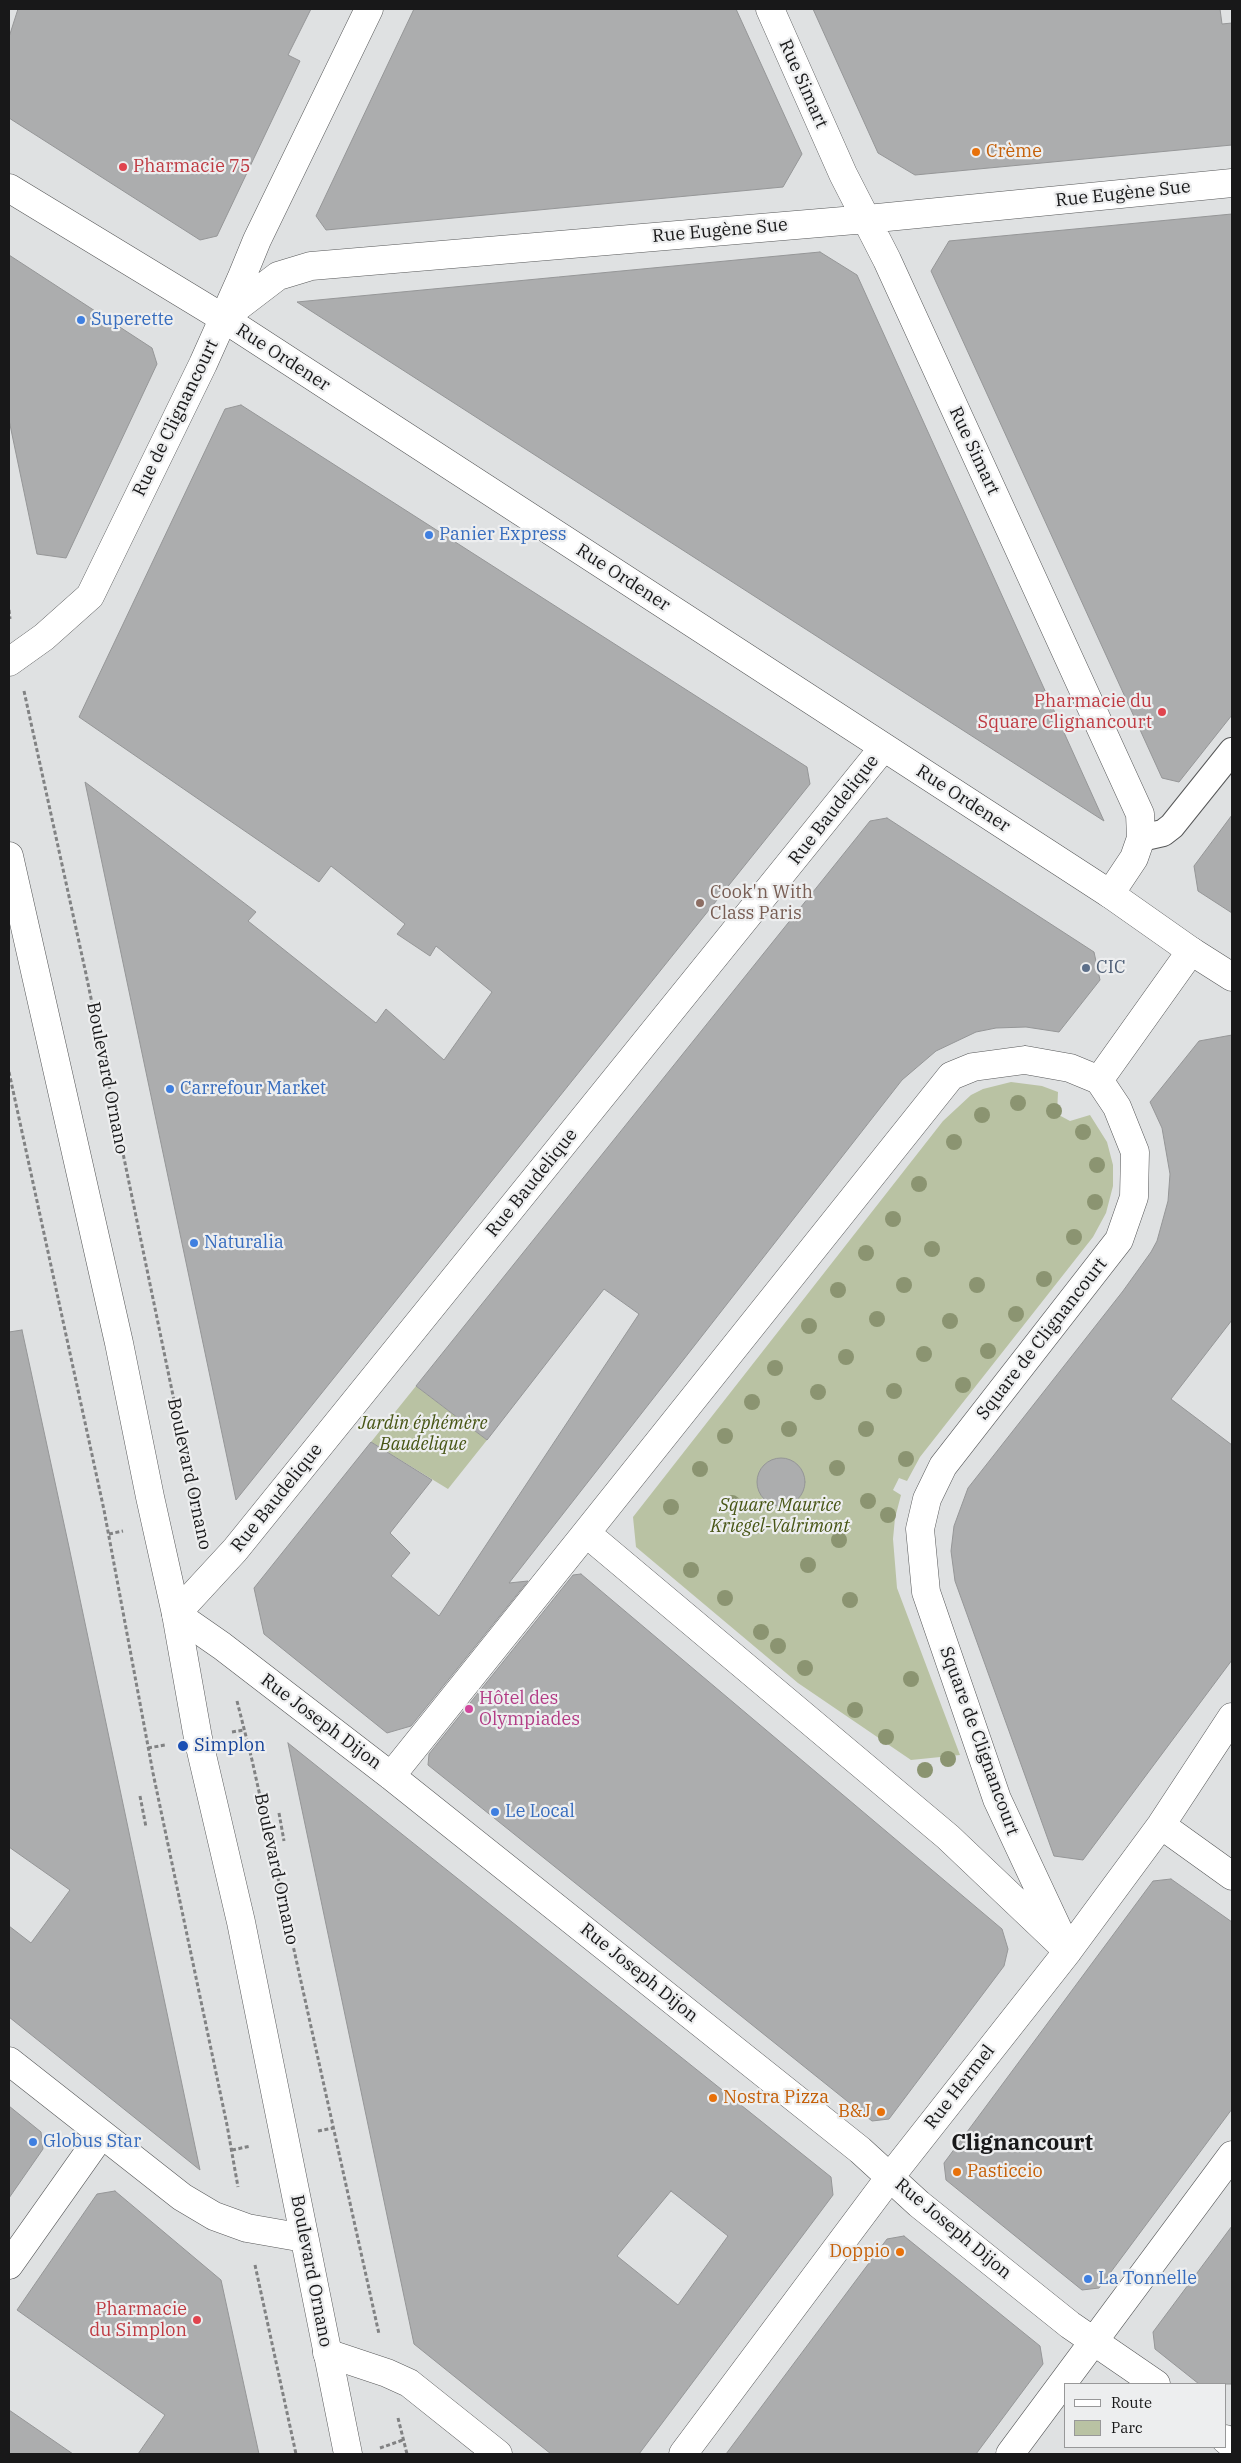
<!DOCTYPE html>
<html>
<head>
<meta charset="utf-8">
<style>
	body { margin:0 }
	#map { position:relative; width:1241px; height:2463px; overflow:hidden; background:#dfe1e2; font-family:"IBM Plex Serif",serif }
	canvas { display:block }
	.frame { position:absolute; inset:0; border:10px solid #181819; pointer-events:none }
	.legend { position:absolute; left:1064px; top:2383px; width:162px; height:65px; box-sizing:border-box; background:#edeeef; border:1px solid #989899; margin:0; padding:6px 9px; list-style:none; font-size:15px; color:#181819 }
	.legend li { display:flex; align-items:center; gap:10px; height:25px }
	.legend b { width:25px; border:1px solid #989899 }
</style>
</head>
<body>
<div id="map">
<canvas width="1241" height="2463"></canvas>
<div class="frame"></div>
<ul class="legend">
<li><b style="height:6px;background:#fff"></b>Route</li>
<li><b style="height:14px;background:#b9c2a3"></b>Parc</li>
</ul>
</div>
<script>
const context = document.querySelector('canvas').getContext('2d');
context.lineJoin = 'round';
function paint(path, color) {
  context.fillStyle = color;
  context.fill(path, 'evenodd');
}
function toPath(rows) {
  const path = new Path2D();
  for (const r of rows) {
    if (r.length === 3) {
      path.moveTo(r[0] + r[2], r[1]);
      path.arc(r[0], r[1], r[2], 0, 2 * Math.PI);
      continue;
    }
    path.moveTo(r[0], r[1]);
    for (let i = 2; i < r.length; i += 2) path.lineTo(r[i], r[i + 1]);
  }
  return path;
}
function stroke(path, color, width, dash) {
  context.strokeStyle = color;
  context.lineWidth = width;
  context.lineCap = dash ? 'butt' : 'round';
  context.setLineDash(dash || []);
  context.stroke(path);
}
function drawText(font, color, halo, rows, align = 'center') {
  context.font = font + ' "IBM Plex Serif",serif';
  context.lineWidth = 4.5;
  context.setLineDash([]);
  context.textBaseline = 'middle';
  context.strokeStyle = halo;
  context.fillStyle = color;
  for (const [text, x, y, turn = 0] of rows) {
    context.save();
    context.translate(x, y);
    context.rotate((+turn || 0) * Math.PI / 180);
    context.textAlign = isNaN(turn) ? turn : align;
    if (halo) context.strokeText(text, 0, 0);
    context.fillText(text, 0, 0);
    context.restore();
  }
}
const green = toPath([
	[1011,1082,1042,1086,1058,1092,1057,1114,1070,1121,1090,1115,1107,1142,1113,1165,1113,1186,1106,1213,1093,1237,920,1457,907,1481,899,1478,893,1490,901,1495,895,1518,893,1539,897,1588,960,1755,911,1760,798,1683,636,1547,633,1517,943,1121,971,1095,983,1089],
	[416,1386,487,1440,448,1489,371,1442]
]);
const building = toPath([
	[18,9,311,9,288,55,300,61,217,236,200,240,9,118,9,37,18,9],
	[414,9,736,9,802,154,783,187,326,230,316,216,414,9],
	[813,9,1220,9,1222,24,1232,23,1232,145,915,175,878,153,813,9],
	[1232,214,1232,715,1179,782,1162,778,931,271,949,241,1232,214],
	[820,252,857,275,1104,821,297,302,820,252],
	[9,255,152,348,157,364,66,558,37,554,9,420,9,255],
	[241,405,807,767,810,784,236,1500,85,782,256,912,248,921,376,1023,386,1009,444,1060,492,992,436,946,430,956,397,934,405,924,331,866,319,882,79,717,225,409,241,405],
	[1232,815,1232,913,1198,891,1194,866,1232,815],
	[887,818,1094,952,1100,980,1059,1032,1026,1027,996,1028,976,1032,936,1051,902,1080,509,1583,528,1581,411,1726,387,1733,264,1634,254,1588,371,1442,432,1480,390,1533,410,1553,391,1576,439,1616,639,1314,604,1289,487,1440,416,1386,870,821,887,818],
	[1232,1035,1232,1320,1171,1399,1232,1445,1232,1660,1083,1860,1054,1856,955,1581,951,1551,954,1526,968,1488,1123,1291,1151,1252,1157,1241,1168,1201,1170,1174,1162,1128,1150,1102,1199,1041,1232,1035],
	[22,1330,69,1547,200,2170,9,2017,9,1926,31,1943,70,1890,9,1847,9,1332,22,1330],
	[781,1482,24],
	[581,1574,1002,1929,1008,1949,1004,1966,889,2119,872,2121,428,1765,429,1754,573,1575,581,1574],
	[288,1743,831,2177,833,2195,639,2454,551,2454,414,2344,288,1743],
	[671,2191,728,2236,678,2305,617,2256,671,2191],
	[1171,1879,1232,1922,1232,2109,1099,2288,1082,2290,946,2180,944,2163,1153,1881,1171,1879],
	[9,2106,41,2132,43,2149,9,2198,9,2106],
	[115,2191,221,2280,259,2454,138,2454,165,2415,17,2310,97,2194,115,2191],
	[1232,2226,1232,2384,1199,2384,1155,2349,1153,2332,1232,2226],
	[904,2236,1040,2346,1043,2364,976,2454,726,2454,887,2239,904,2236],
	[9,2410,73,2454,9,2454,9,2410]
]);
const path = toPath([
	[9,610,10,619],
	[24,691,86,974,202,1536],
	[9,1072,104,1510,153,1773,227,2125,238,2187],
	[109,1534,123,1531],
	[237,1701,252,1760,379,2334],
	[232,1732,244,1730],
	[148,1748,165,1745],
	[140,1796,146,1827],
	[279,1813,284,1841],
	[318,2131,333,2128],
	[232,2150,251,2146],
	[255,2265,296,2454],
	[398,2418,407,2454],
	[380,2448,403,2440]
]);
const pedestrian = toPath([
	[1141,838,1163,833,1172,826,1232,751]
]);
const minor = toPath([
	[770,9,843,174,887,260,1140,814,1141,838,1134,858,1110,894],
	[223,318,278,276,311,266,867,219,1232,183],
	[9,662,44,637,90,596,203,364,241,279,257,240,369,9],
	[883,748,235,1550,176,1614,222,1646,391,1776,860,2150,919,2204,1070,2325,1156,2384],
	[1025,1060,1070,1068,1099,1080,1117,1107,1135,1152,1134,1197,1119,1240,943,1466,927,1499,920,1529,926,1592,997,1799,1068,1951,948,1837,586,1533,951,1076,973,1067,1025,1060],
	[1099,1080,1191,951],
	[391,1776,586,1533],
	[1161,1825,1232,1876],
	[9,2061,182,2197,214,2216,247,2228,304,2238],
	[9,2265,101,2135],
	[327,2353,387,2373,409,2383,498,2454],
	[1225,2439,1232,2445],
	[683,2454,890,2177,1068,1951,1161,1825,1232,1717],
	[1010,2454,1232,2155]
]);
const secondary = toPath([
	[9,188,223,318,1110,894,1191,951,1232,977]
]);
const primary = toPath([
	[9,856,119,1343,150,1497,176,1614,198,1738,241,1922,348,2454]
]);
const trees = [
	[1018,1103],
	[1054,1111],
	[982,1115],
	[1083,1132],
	[954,1142],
	[1097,1165],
	[919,1184],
	[1095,1202],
	[893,1219],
	[1074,1237],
	[932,1249],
	[866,1253],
	[1044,1279],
	[904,1285],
	[977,1285],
	[838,1290],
	[1016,1314],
	[877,1319],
	[950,1321],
	[809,1326],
	[988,1351],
	[924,1354],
	[846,1357],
	[775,1368],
	[963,1385],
	[894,1391],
	[818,1392],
	[752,1402],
	[789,1429],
	[866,1429],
	[725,1436],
	[906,1459],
	[837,1468],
	[700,1469],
	[868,1501],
	[732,1503],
	[671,1507],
	[888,1515],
	[839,1540],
	[808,1565],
	[691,1570],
	[725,1598],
	[850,1600],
	[761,1632],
	[778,1646],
	[805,1668],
	[911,1679],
	[855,1710],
	[886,1737],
	[948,1759],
	[925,1770]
];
const markers = [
	[976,152,5,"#e8710a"],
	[123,167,5,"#e0444e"],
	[81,320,5,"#3f7fe0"],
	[429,535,5,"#3f7fe0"],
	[1162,712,5,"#e0444e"],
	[700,903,5,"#8d6e63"],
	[1086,968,5,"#5c6f8a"],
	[170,1089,5,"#3f7fe0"],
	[194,1243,5,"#3f7fe0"],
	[469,1709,5,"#d1479c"],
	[183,1746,6,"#1a4fb4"],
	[495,1812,5,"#3f7fe0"],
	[713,2098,5,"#e8710a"],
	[881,2112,5,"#e8710a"],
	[33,2142,5,"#3f7fe0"],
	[957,2172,5,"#e8710a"],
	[900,2252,5,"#e8710a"],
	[1088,2279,5,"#3f7fe0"],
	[197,2320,5,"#e0444e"]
];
const streetNames = [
	["Rue Simart",803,84,66],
	["Rue Eugène Sue",1123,194,-6],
	["Rue Eugène Sue",720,231,-5],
	["Rue Ordener",283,358,33],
	["Rue de Clignancourt",176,418,-64],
	["Rue Simart",974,451,65],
	["Rue Ordener",623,578,33],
	["Rue Ordener",963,799,33],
	["Rue Baudelique",834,810,-52],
	["Boulevard Ornano",107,1078,79],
	["Rue Baudelique",532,1183,-51],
	["Square de Clignancourt",1042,1339,-52],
	["Boulevard Ornano",189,1474,78],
	["Rue Baudelique",277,1498,-51],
	["Rue Joseph Dijon",321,1722,37],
	["Square de Clignancourt",979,1741,70],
	["Boulevard Ornano",276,1869,78],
	["Rue Joseph Dijon",639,1973,39],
	["Rue Hermel",960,2087,-52],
	["Rue Joseph Dijon",953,2229,40],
	["Boulevard Ornano",311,2271,79]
];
const foodNames = [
	["Crème",986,152],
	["Nostra Pizza",723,2098],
	["B&J",871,2112,"right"],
	["Pasticcio",967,2172],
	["Doppio",890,2252,"right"]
];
const healthNames = [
	["Pharmacie 75",133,167,"left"],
	["Pharmacie du",1152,702],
	["Square Clignancourt",1152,723],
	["Pharmacie",187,2310],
	["du Simplon",187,2331]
];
const shopNames = [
	["Superette",91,320],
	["Panier Express",439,535],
	["Carrefour Market",180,1089],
	["Naturalia",204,1243],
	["Le Local",505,1812],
	["Globus Star",43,2142],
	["La Tonnelle",1098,2279]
];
const educationNames = [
	["Cook'n With",710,893],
	["Class Paris",710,914]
];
const serviceNames = [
	["CIC",1096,968]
];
const parkNames = [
	["Jardin éphémère",423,1424],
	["Baudelique",423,1445],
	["Square Maurice",780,1506],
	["Kriegel-Valrimont",780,1527]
];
const hotelNames = [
	["Hôtel des",479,1699],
	["Olympiades",479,1720]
];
const transitNames = [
	["Simplon",194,1746]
];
const districtNames = [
	["Clignancourt",1022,2144]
];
paint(green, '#b9c2a3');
paint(building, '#acadae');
stroke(building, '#959697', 1);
stroke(pedestrian, '#575859', 28);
stroke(minor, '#575859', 29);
stroke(secondary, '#575859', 29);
stroke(primary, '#575859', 29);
stroke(path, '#818283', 3, [4, 2.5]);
stroke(pedestrian, '#fff', 26);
stroke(minor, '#fff', 28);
stroke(secondary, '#fff', 28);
stroke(primary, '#fff', 28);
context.fillStyle = '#8b9471';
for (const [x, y] of trees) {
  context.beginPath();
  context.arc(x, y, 8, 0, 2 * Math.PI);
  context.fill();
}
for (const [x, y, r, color] of markers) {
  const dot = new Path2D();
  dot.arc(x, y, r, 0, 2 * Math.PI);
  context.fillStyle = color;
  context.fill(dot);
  stroke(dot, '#edeeef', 2);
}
drawText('18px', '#181819', '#edeeef', streetNames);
drawText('18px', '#c56008', '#edeeef', foodNames, 'left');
drawText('18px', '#be3a42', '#edeeef', healthNames, 'right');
drawText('18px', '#366cbe', '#edeeef', shopNames, 'left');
drawText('18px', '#785e54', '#edeeef', educationNames, 'left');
drawText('18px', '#4e5e75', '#edeeef', serviceNames, 'left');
drawText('italic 18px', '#475515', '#edeeef', parkNames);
drawText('18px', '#b23c85', '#edeeef', hotelNames, 'left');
drawText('18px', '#164399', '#edeeef', transitNames, 'left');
drawText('bold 22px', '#181819', '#edeeef', districtNames);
</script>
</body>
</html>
